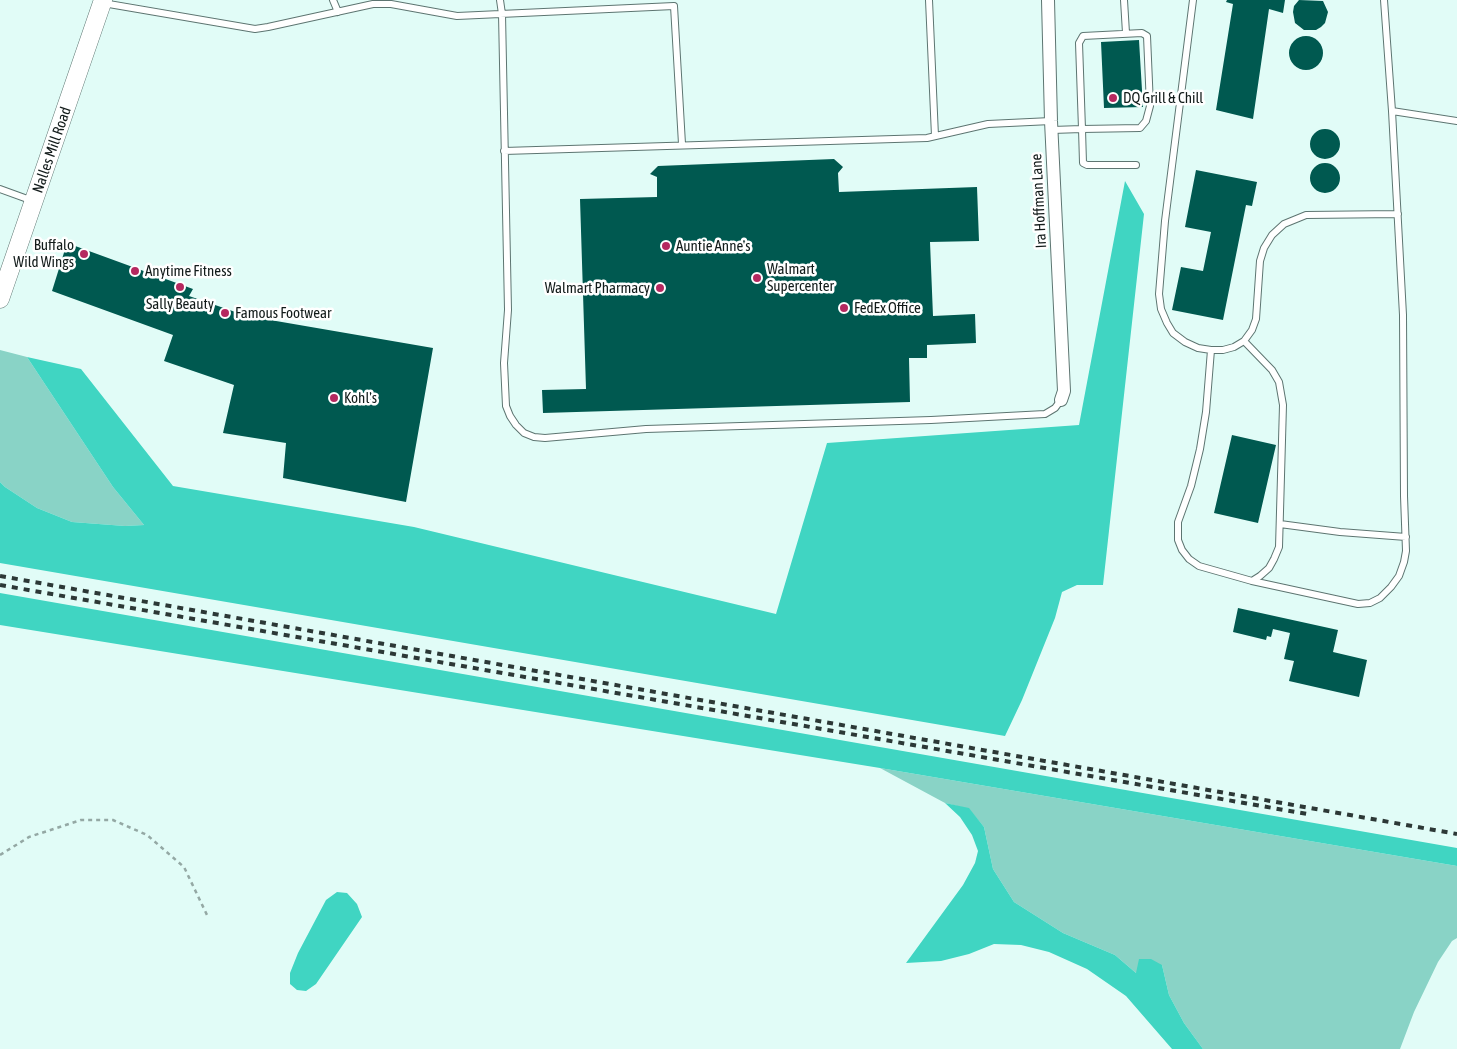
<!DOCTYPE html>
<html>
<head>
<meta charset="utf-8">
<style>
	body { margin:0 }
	canvas { display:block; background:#e1fcf7 }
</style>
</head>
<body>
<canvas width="1457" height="1049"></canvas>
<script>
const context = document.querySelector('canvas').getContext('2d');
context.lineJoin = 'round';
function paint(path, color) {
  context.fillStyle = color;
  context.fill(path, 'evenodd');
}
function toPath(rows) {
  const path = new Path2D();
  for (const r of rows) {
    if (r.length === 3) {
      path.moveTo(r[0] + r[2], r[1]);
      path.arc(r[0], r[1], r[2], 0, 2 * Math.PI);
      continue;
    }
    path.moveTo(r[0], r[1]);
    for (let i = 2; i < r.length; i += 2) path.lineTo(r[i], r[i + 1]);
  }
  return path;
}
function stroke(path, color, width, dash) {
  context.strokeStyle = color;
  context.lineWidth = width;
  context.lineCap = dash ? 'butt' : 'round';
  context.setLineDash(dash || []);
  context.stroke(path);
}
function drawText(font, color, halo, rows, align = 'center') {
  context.font = font + ' "Asap Condensed",sans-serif';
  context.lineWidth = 5;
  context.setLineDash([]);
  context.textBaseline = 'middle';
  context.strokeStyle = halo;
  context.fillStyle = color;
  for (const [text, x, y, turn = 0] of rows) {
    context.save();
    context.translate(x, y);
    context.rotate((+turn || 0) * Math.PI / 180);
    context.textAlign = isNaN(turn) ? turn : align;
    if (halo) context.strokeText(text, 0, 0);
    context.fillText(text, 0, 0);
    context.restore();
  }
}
const green = toPath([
	[0,350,27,357,113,487,144,525,125,526,72,522,37,508,5,487,0,482],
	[880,768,1457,866,1457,938,1452,941,1438,962,1414,1012,1400,1049,1203,1049,1184,1023,1169,995,1162,965,1136,973,1115,955,1063,933,1014,902,993,869,984,827,969,809,945,803]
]);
const forest = toPath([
	[1125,181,1144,214,1103,585,1077,585,1062,592,1055,618,1022,700,1005,736,0,563,0,482,5,487,37,508,72,522,125,526,144,525,113,487,27,357,81,369,173,486,414,527,776,614,827,443,1079,425],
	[0,593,1457,848,1457,866,880,768,0,625],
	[945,803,969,808,984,827,993,869,1014,902,1063,933,1115,955,1136,973,1139,959,1151,959,1162,965,1169,995,1184,1023,1203,1049,1172,1049,1126,996,1087,969,1049,952,1021,945,994,944,969,954,941,961,906,963,963,885,975,863,978,851,972,835,960,817],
	[337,892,347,893,357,904,362,917,316,984,306,991,297,990,290,984,290,973,298,953,326,900]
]);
const building = toPath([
	[1227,0,1285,0,1283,13,1269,9,1253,119,1216,110,1233,4,1226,2],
	[1299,0,1323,1,1328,12,1325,23,1321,27,1316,30,1304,30,1295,23,1293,12,1294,6],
	[1306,53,17],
	[1139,40,1143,107,1104,108,1101,42],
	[1325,144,15],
	[834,159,843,167,838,173,839,192,977,187,979,241,930,242,933,316,975,314,976,343,927,345,927,358,909,358,910,402,543,413,542,390,586,389,580,199,657,197,657,177,650,174,658,166],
	[1325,178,15],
	[1196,170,1257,182,1252,206,1246,205,1223,320,1172,310,1181,267,1203,271,1211,232,1185,227],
	[67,243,193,289,189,296,247,316,433,348,406,502,283,478,286,443,223,433,234,385,164,361,173,335,52,291],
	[1232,435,1276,445,1258,523,1214,513],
	[1238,608,1338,630,1333,652,1367,660,1359,697,1289,681,1294,661,1284,659,1290,633,1273,629,1271,637,1267,636,1266,640,1233,632]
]);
const path = toPath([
	[0,855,29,837,81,820,113,820,147,835,184,867,207,915]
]);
const lane = toPath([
	[333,0,338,12],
	[500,0,502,14,508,310,504,363,506,406,510,416,516,425,524,433,534,437,545,438,646,429,931,420,1045,414,1055,408,1061,400],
	[929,0,935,136],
	[1124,0,1126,33],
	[1193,0,1165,221,1159,294,1161,309,1167,323,1173,333,1185,342,1198,348,1211,350,1223,350,1234,347,1244,341,1252,330,1256,319,1260,261,1264,248,1272,235,1284,224,1306,215,1398,214],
	[103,3,255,29,268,27,373,4,391,4,457,16,674,6,682,144],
	[1392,111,1457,121],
	[1052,130,1082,129,1140,128,1146,121,1150,106,1147,36,1142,33,1083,36,1079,43,1082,129,1083,163,1087,165,1136,165],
	[504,151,927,138,988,124,1051,121],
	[0,189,33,201],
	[1211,350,1206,412,1200,449,1191,486,1178,522,1178,540,1182,550,1189,559,1199,566,1252,581,1260,576,1269,568,1274,559,1279,547,1283,405,1279,382,1272,370,1244,341],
	[1280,524,1340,532,1406,537],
	[1252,581,1358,604,1370,603,1380,598,1391,587,1399,576,1404,562,1406,551,1404,496,1403,315,1392,111,1384,0]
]);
const street = toPath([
	[1048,0,1051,121,1064,391,1061,400]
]);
const secondary = toPath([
	[0,299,103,0]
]);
const rail = toPath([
	[0,576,1457,834],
	[0,585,1307,814]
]);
const markers = [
	[1113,98,5,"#b5285f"],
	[666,246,5,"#b5285f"],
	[84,254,5,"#b5285f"],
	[135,271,5,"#b5285f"],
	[757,278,5,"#b5285f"],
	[180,287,5,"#b5285f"],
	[660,288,5,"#b5285f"],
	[844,308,5,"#b5285f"],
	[225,313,5,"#b5285f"],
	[334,398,5,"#b5285f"]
];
const poiNames = [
	["DQ Grill & Chill",1123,98],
	["Buffalo",74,245,"right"],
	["Wild Wings",74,262,"right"],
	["Auntie Anne's",676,246],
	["Walmart",767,269],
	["Supercenter",767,286],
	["Anytime Fitness",145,271],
	["Walmart Pharmacy",650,288,"right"],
	["Sally Beauty",180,304,"center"],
	["FedEx Office",854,308],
	["Famous Footwear",235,313],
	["Kohl's",344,398]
];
const streetNames = [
	["Nalles Mill Road",52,150,-71],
	["Ira Hoffman Lane",1039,201,-93]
];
paint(green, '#89d3c6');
paint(forest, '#40d5c2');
paint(building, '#005950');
stroke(lane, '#5d7571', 8);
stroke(street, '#5d7571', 14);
stroke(secondary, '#5d7571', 19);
stroke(path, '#94a8a4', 2.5, [4, 4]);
stroke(lane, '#fff', 6);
stroke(street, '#fff', 12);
stroke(secondary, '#fff', 18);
stroke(rail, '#2c3836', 4, [6, 6]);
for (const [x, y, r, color] of markers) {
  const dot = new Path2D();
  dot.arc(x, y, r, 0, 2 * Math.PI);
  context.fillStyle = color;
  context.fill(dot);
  stroke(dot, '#fff', 2);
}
drawText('15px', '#121b1a', '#fff', poiNames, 'left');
drawText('15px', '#121b1a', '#fff', streetNames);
</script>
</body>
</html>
